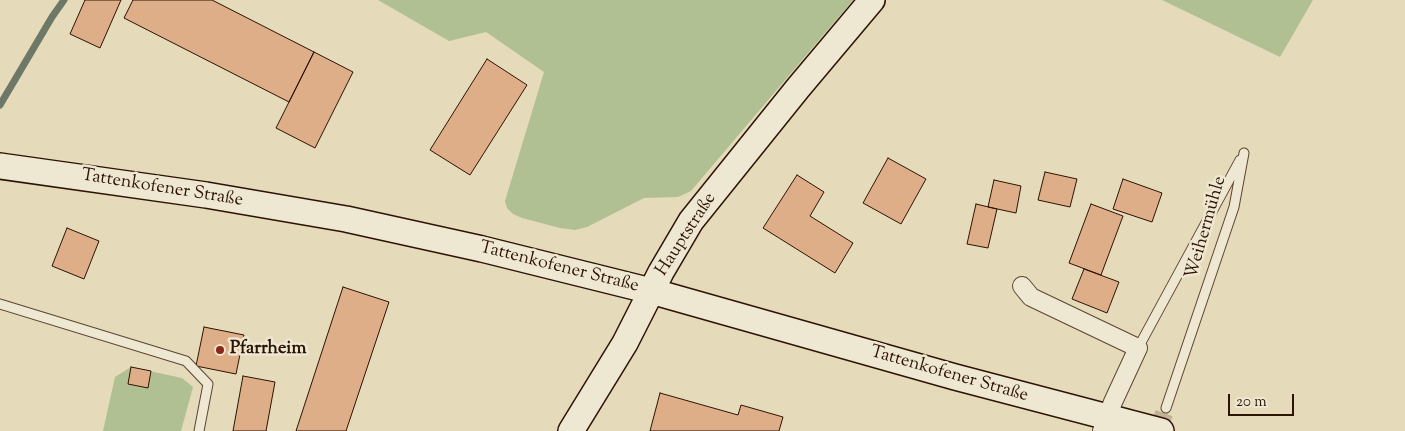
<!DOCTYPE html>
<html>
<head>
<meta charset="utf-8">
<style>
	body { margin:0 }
	#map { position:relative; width:1405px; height:431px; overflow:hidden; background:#e5daba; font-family:"Sorts Mill Goudy",serif }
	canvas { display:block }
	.scale { position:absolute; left:1228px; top:394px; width:66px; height:22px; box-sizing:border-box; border:2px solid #2d1303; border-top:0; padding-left:6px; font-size:15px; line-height:18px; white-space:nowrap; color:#2d1303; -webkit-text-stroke:4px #eee7d2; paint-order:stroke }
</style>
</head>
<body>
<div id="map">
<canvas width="1405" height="431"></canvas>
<div class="scale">20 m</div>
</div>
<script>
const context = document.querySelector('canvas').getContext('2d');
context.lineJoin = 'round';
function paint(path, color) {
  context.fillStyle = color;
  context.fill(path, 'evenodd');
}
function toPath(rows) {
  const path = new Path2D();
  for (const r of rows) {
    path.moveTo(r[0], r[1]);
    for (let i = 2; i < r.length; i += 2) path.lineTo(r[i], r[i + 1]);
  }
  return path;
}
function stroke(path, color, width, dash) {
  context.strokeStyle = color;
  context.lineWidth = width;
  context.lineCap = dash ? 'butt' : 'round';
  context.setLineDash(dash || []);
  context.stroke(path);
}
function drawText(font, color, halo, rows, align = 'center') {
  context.font = font + ' "Sorts Mill Goudy",serif';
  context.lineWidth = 5;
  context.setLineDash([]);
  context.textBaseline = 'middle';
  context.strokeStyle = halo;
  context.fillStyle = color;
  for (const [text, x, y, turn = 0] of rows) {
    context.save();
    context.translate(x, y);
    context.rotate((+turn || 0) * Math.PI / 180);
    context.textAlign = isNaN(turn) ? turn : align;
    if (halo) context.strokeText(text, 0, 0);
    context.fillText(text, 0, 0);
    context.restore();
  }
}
const green = toPath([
	[378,0,853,0,691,191,678,197,644,198,587,227,575,230,560,228,522,218,513,214,507,208,505,201,544,72,486,32,449,41],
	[1162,0,1313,0,1280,57],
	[131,367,182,378,193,387,181,431,103,431,115,377]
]);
const stream = toPath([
	[0,105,52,17,64,0]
]);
const building = toPath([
	[85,0,121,0,100,48,70,34,85,0],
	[133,0,212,0,314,52,289,102,124,18,133,0],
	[314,52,353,72,315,148,276,128,314,52],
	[487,59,527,85,470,175,430,150,487,59],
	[888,158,926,179,901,224,863,203,888,158],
	[1045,172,1077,179,1070,207,1038,200,1045,172],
	[797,175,824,192,810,216,853,243,835,273,763,228,797,175],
	[1123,179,1162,193,1152,222,1113,209,1123,179],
	[994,180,1021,186,1016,213,988,207,994,180],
	[976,204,997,209,988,248,967,244,976,204],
	[1091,204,1123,216,1101,275,1069,263,1091,204],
	[67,228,99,241,84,279,52,266,67,228],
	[1084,269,1119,282,1107,313,1072,299,1084,269],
	[343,287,389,302,346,431,296,431,343,287],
	[204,327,244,335,236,374,196,366,204,327],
	[131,367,151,371,148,388,128,384,131,367],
	[243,376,275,382,266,431,233,431,243,376],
	[660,393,738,415,741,405,783,417,779,431,650,431,660,393]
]);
const minorTunnel = toPath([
	[1158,430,1166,408]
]);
const service = toPath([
	[0,304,186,361,208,384,199,431],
	[1138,348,1240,160],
	[1166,408,1234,207,1244,153]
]);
const minor = toPath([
	[1022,286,1031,297,1138,348,1113,402,1102,431]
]);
const secondary = toPath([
	[0,166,206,195,346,219,482,249,651,291,955,377,1161,431],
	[571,431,625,343,661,272,691,221,798,88,872,0]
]);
const markers = [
	[220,350,5,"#8f2418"]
];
const streetNames = [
	["Tattenkofener Straße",162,189,9],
	["Weihermühle",1207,228,-74],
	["Hauptstraße",687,235,-57],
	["Tattenkofener Straße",559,268,14],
	["Tattenkofener Straße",949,375,16]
];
const poiNames = [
	["Pfarrheim",230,350]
];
paint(green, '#b1c092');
stroke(stream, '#6d7867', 7);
paint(building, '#ddae87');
stroke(building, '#2d1303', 1);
stroke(minorTunnel, '#c0b295', 18, [18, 9]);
stroke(service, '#5b4531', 11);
stroke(minor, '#5b4531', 20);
stroke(secondary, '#2d1303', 28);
stroke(service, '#eee7d2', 9);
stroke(minor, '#eee7d2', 18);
stroke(secondary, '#eee7d2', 25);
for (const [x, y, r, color] of markers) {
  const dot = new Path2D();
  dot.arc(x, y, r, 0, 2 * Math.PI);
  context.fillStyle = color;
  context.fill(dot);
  stroke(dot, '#eee7d2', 2);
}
drawText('18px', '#2d1303', '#eee7d2', streetNames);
drawText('bold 18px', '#2d1303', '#eee7d2', poiNames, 'left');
</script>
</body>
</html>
